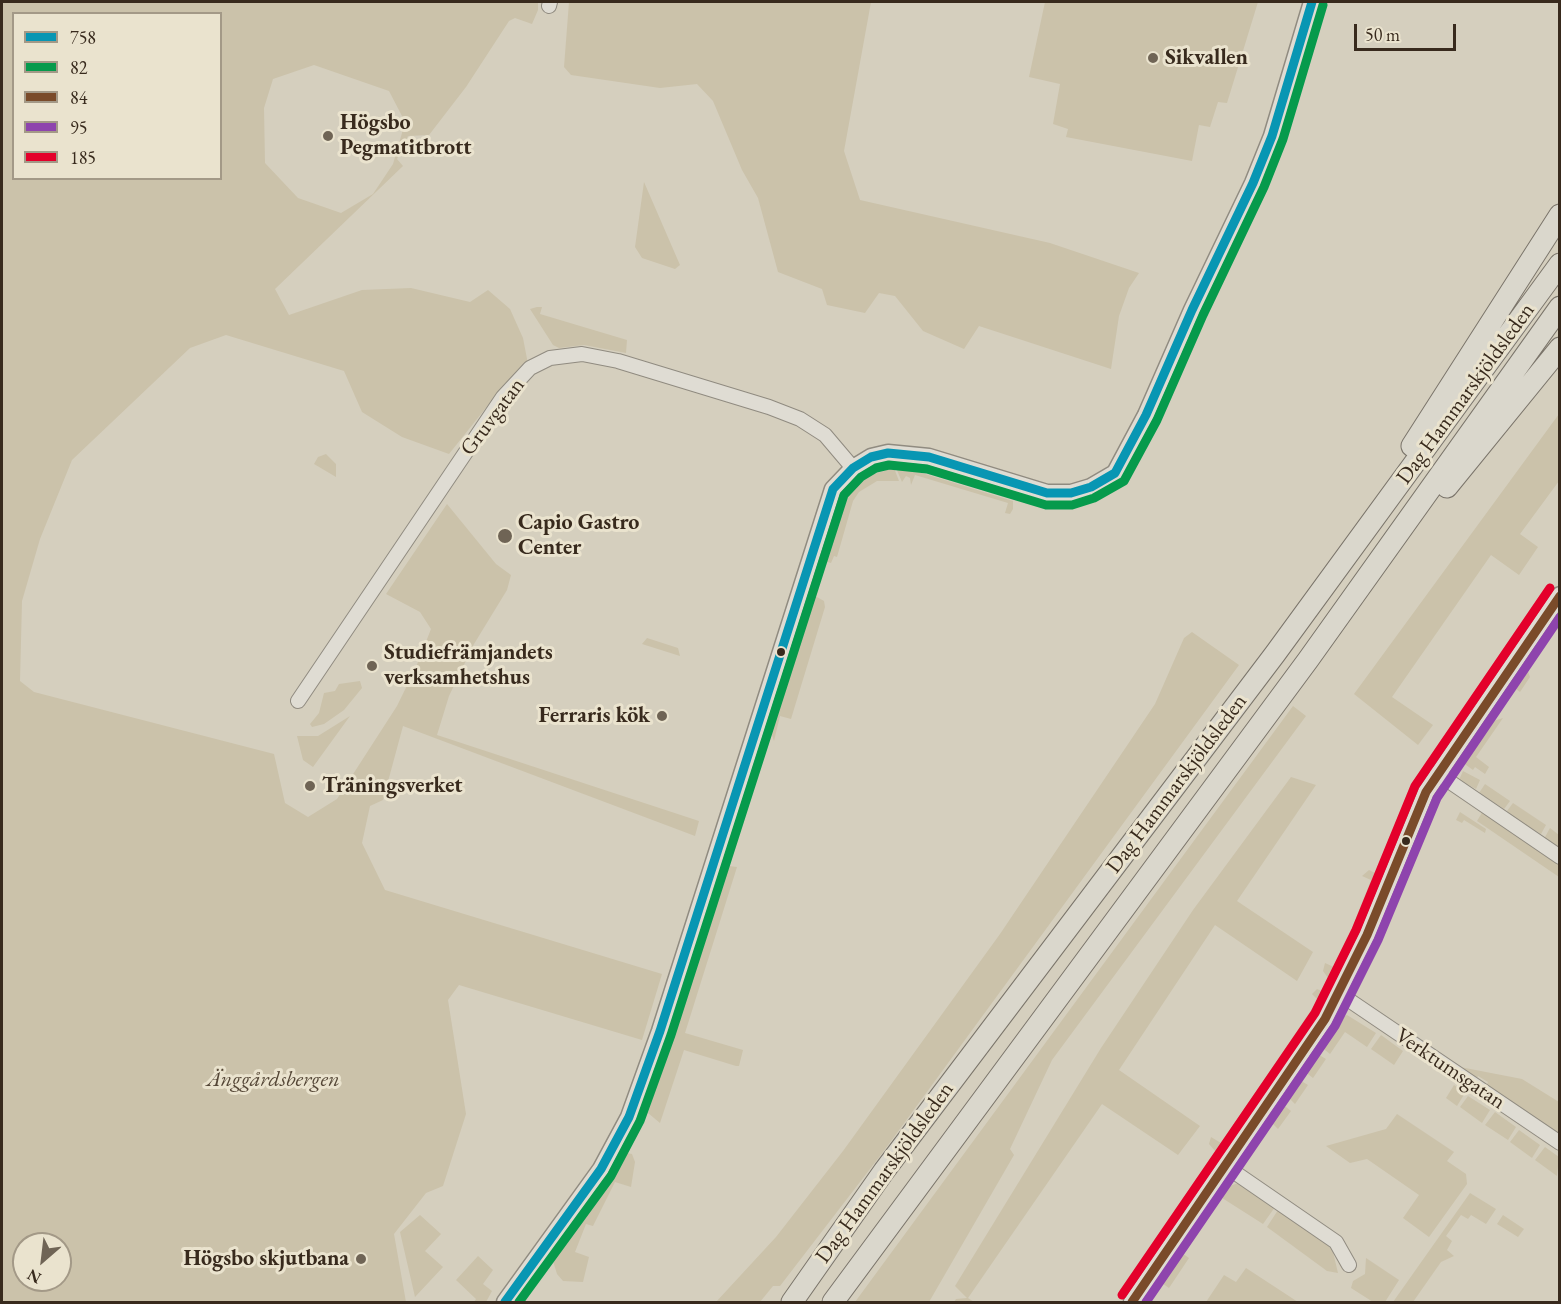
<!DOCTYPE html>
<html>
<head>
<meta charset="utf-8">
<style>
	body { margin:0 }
	#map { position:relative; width:1561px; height:1304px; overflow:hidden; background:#d5cfbe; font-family:"EB Garamond",serif }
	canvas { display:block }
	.frame { position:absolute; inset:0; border:3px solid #382a1d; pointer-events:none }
	.legend { position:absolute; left:12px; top:12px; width:210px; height:168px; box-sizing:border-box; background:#eae3ce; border:2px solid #a39987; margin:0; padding:8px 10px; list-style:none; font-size:18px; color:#382a1d }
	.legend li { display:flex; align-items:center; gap:12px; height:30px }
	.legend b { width:30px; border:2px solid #a39987 }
	.north { position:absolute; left:12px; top:1232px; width:60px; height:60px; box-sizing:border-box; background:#eae3ce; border:2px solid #a39987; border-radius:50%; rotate:208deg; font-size:16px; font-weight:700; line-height:24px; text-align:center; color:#382a1d }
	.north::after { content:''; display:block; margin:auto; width:21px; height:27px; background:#6f6455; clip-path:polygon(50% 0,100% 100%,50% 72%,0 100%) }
	.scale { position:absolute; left:1354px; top:24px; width:102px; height:27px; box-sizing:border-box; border:3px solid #382a1d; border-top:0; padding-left:8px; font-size:18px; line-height:21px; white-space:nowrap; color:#382a1d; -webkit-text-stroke:4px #eae3ce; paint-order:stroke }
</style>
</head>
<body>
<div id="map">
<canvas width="1561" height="1304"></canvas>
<div class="frame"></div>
<ul class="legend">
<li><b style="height:8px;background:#0896b3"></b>758</li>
<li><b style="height:8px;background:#069a4c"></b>82</li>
<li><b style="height:8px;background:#7a4b2a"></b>84</li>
<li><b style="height:8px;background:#8e44ad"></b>95</li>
<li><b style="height:8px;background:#e4002b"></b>185</li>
</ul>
<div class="north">N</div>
<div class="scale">50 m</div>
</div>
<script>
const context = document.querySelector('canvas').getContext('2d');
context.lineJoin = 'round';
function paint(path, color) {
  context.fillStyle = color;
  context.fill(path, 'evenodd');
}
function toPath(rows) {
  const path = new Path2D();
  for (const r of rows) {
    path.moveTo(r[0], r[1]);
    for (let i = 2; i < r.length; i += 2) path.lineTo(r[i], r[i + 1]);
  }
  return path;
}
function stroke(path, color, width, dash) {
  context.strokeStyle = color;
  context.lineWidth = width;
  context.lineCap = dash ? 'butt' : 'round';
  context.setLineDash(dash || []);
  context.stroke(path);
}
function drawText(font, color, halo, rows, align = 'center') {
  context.font = font + ' "EB Garamond",serif';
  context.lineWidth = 6;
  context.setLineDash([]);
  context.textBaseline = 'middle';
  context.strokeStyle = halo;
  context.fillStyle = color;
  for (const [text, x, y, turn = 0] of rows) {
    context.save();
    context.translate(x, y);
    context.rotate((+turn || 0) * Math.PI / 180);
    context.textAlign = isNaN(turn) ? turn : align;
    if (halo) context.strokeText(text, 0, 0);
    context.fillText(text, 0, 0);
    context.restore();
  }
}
const green = toPath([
	[2,2,538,2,538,10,532,24,515,18,509,21,466,87,429,135,408,136,397,159,403,166,275,289,289,315,362,290,411,288,470,302,488,290,510,309,523,338,528,364,489,404,449,454,402,437,362,412,344,371,226,335,190,348,72,460,40,539,22,601,20,681,34,692,274,754,285,803,308,817,337,799,397,706,416,667,431,629,420,612,386,594,447,504,496,564,511,575,507,590,474,644,449,696,437,735,699,821,695,836,403,726,383,800,370,806,362,843,385,890,662,974,642,1040,459,985,448,1000,466,1114,443,1186,426,1193,394,1234,406,1302,2,1302],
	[14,14,220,14,220,178,14,178],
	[314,65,389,91,402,116,402,133,393,164,373,194,341,213,298,198,265,163,264,108,273,79],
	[24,1244,60,1244,60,1280,24,1280],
	[569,2,871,2,844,151,860,200,1050,243,1139,273,1129,288,1119,316,1111,369,979,326,964,349,923,331,895,296,879,293,865,313,827,305,822,289,778,272,758,198,742,170,713,101,697,84,660,88,571,75,564,67],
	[1045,2,1258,2,1227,103,1218,102,1210,127,1199,125,1192,161,1066,137,1068,129,1053,124,1060,84,1029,77],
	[644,182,680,265,675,269,642,258,635,247],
	[537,307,542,307,540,314,627,340,626,353,584,345,559,348,553,345,530,309],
	[1559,414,1559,481,1520,534,1538,547,1519,575,1491,555,1392,697,1433,725,1418,745,1354,694],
	[326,454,336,464,336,477,314,464,318,457],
	[894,468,899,481,877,481,859,492,853,501,837,557,834,556,831,563,824,561,845,497,867,476],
	[896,468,912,470,1013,501,1013,509,1010,514,1005,513,1008,503,915,475,911,485,910,478,906,476,902,482],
	[815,596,824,601,825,607,791,719,780,716,774,741,772,735,768,733,781,693,785,690,786,678,806,614],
	[1192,632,1239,665,883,1152,780,1286,773,1286,760,1302,716,1302,776,1237,843,1151,1000,934,1155,704,1184,638],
	[647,638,678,648,680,656,642,644],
	[1526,666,1530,677,1520,692,1512,686],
	[360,681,362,688,344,710,324,724,312,727,310,724,319,713,324,693,335,691,339,684],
	[1293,706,1306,716,1052,1060,1010,1149,1014,1155,929,1302,855,1302],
	[350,716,313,767,303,760,297,736,318,736],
	[1503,718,1476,757,1489,767,1485,774,1475,767,1473,770,1462,762,1463,758,1487,723],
	[1463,771,1480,780,1476,789,1459,780],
	[1291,777,1316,785,1237,901,1313,952,1297,981,1215,925,1119,1070,1200,1126,1178,1155,1102,1104,968,1298,974,1302,954,1302,956,1299,967,1298,955,1286,1101,1048,1193,910],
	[1485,784,1510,801,1504,809,1479,793],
	[1513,803,1546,825,1541,834,1508,814,1507,811],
	[1483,811,1559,863,1559,877,1477,821],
	[1460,812,1486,829,1485,833,1464,820,1462,823,1456,820],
	[1550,828,1559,835,1559,849,1544,839],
	[729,866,737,867,685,1033,743,1050,739,1066,736,1066,684,1050,660,1123,648,1113,716,896],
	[1369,870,1377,874,1377,885,1340,974,1335,979,1328,978,1323,971,1325,963,1336,968,1371,880,1362,876],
	[1317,989,1324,992,1325,999,1317,1014,1227,1149,1216,1152,1209,1144,1211,1137,1221,1143,1318,1000,1312,994],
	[1347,1015,1376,1033,1367,1047,1345,1032,1330,1054,1320,1046,1338,1019],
	[1381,1035,1403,1051,1394,1065,1371,1049],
	[1316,1053,1326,1059,1313,1078,1304,1071],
	[1460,1067,1522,1079,1559,1102,1559,1140,1485,1088,1488,1082,1478,1076,1475,1081],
	[1298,1079,1308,1085,1295,1104,1286,1095],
	[1454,1085,1465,1093,1457,1106,1446,1098],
	[1468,1096,1490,1110,1482,1123,1460,1107],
	[1281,1103,1291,1111,1278,1129,1269,1120],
	[1495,1112,1516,1127,1508,1140,1485,1125],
	[1397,1114,1454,1152,1447,1161,1466,1174,1467,1184,1429,1237,1403,1218,1419,1195,1367,1159,1350,1163,1326,1146,1386,1129],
	[1519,1130,1540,1145,1532,1158,1510,1142],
	[1545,1147,1559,1157,1557,1176,1535,1160],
	[627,1153,632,1154,635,1162,631,1187,615,1182,593,1226,586,1224,575,1252,589,1257,583,1282,563,1281,557,1274,553,1261],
	[1238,1183,1275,1207,1263,1224,1219,1196,1224,1188],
	[1470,1193,1496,1209,1486,1224,1471,1215,1468,1219,1461,1215,1446,1236,1452,1241,1447,1250,1454,1256,1441,1262,1413,1302,1393,1302],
	[1278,1210,1327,1243,1333,1252,1338,1273,1327,1271,1267,1227],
	[420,1215,441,1234,425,1251,443,1267,415,1297,400,1232],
	[1503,1215,1524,1229,1518,1237,1497,1224],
	[1179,1251,1189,1258,1169,1288,1159,1281],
	[478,1256,493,1270,483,1284,492,1291,486,1302,474,1302,476,1299,456,1280],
	[1366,1258,1399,1280,1385,1302,1373,1302,1351,1288,1353,1281,1365,1274],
	[1246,1268,1298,1302,1206,1302,1224,1275,1236,1282]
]);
const minor = toPath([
	[549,6,550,2],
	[298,701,503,397,530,368,550,358,582,354,618,361,769,407,800,419,825,435,853,468],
	[1437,773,1560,857],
	[1340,994,1560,1143],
	[1224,1165,1336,1242,1349,1265]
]);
const tertiary = toPath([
	[505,1302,601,1169,629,1117,660,1031,833,489,853,468,871,457,888,453,929,457,1047,493,1071,493,1091,487,1115,473,1146,415,1192,310,1253,183,1272,136,1312,2],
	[1132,1302,1325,1019,1367,935,1426,792,1560,595]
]);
const primary = toPath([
	[1412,446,1560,215],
	[1447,487,1560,348],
	[792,1302,884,1171,1275,654,1560,264],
	[833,1302,1308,660,1560,307]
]);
const bus1 = toPath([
	[505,1302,601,1169,629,1117,660,1031,833,489,853,468,871,457,888,453,929,457,1047,493,1071,493,1091,487,1115,473,1146,415,1192,310,1253,183,1272,136,1312,2]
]);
const bus2 = toPath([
	[519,1302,611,1176,640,1121,671,1035,844,495,861,477,876,468,889,465,927,469,1046,505,1072,505,1094,498,1124,481,1157,420,1203,315,1264,187,1283,139,1323,5]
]);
const bus3 = toPath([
	[1132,1302,1325,1019,1367,935,1426,792,1560,596]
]);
const bus4 = toPath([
	[1146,1302,1335,1026,1378,940,1437,798,1560,617]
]);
const bus5 = toPath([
	[1122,1295,1315,1013,1356,930,1415,786,1550,588]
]);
const markers = [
	[1153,58,6,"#6f6455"],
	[328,136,6,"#6f6455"],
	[505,536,8,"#6f6455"],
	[781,652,5,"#382a1d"],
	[372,666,6,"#6f6455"],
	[662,716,6,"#6f6455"],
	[310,786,6,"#6f6455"],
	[1406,841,5,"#382a1d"],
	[361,1259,6,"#6f6455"]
];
const poiNames = [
	["Sikvallen",1165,58],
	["Högsbo",340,123],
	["Pegmatitbrott",340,148],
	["Capio Gastro",518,523],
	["Center",518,548],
	["Studiefrämjandets",384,653],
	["verksamhetshus",384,678],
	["Ferraris kök",650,716,"right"],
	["Träningsverket",322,786],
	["Högsbo skjutbana",349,1259,"right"]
];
const streetNames = [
	["Dag Hammarskjöldsleden",1466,394,-54],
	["Gruvgatan",493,417,-53],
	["Dag Hammarskjöldsleden",1177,784,-53],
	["Verktumsgatan",1450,1069,34],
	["Dag Hammarskjöldsleden",885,1173,-54]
];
const parkNames = [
	["Änggårdsbergen",273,1080]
];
paint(green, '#cbc2aa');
stroke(minor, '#908b80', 16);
stroke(tertiary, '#908b80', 19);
stroke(primary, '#7a746a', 23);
stroke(minor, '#dfdcd3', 14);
stroke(tertiary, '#dfdcd3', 16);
stroke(primary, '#dad7cc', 21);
stroke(bus1, '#0896b3', 9);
stroke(bus2, '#069a4c', 9);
stroke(bus3, '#7a4b2a', 9);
stroke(bus4, '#8e44ad', 9);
stroke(bus5, '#e4002b', 9);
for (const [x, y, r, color] of markers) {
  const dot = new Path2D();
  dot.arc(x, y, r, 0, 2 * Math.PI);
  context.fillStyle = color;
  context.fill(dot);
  stroke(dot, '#eae3ce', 2);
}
drawText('bold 22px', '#382a1d', '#eae3ce', poiNames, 'left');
drawText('22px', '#382a1d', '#eae3ce', streetNames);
drawText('italic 22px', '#544636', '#eae3ce', parkNames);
</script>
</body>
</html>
